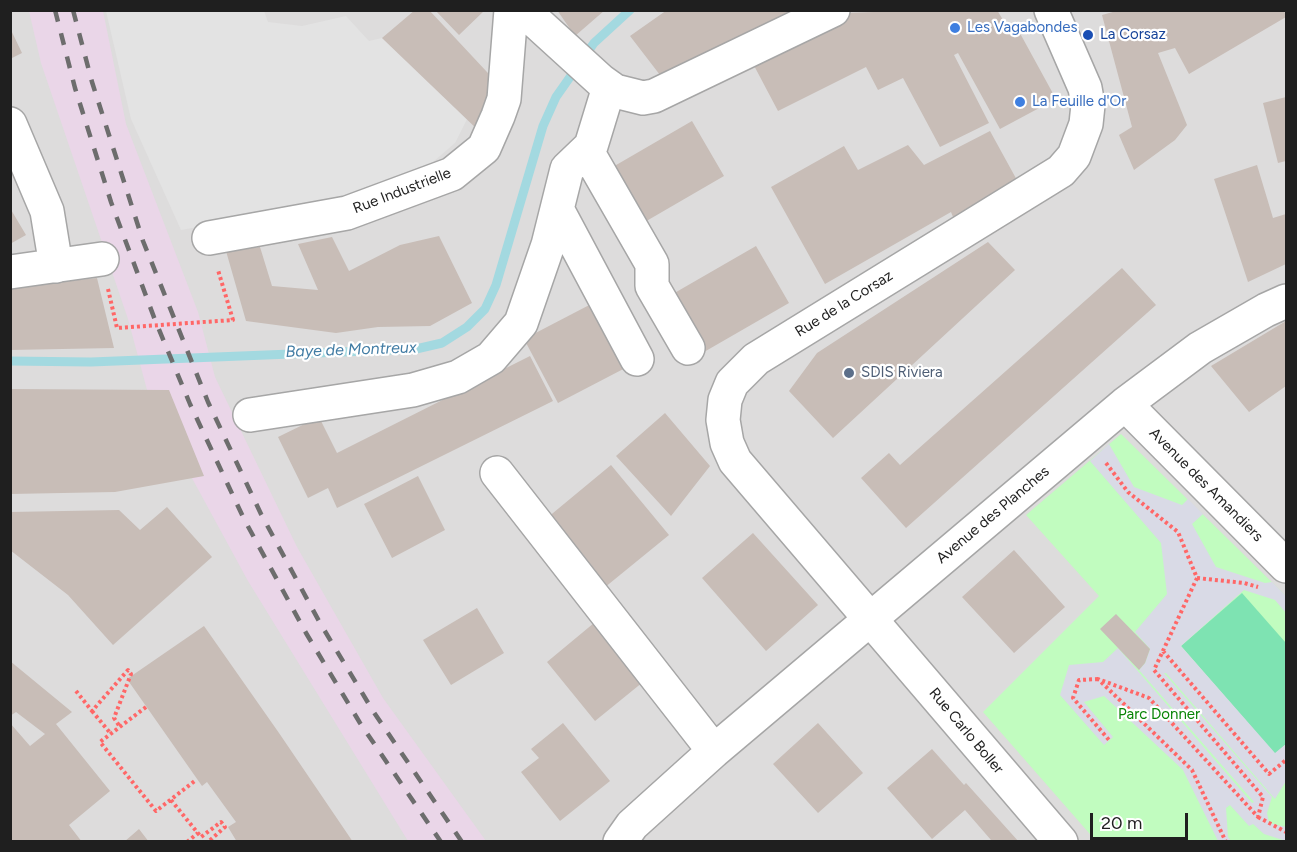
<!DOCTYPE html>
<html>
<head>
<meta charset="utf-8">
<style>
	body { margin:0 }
	#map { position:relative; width:1297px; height:852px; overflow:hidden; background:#f0ebe4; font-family:Figtree,sans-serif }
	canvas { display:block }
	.frame { position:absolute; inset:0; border:12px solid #1f1f1f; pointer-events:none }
	.scale { position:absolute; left:1090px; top:813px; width:98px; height:27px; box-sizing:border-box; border:3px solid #1f1f1f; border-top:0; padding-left:8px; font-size:18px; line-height:21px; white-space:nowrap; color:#1f1f1f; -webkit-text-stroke:4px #fff; paint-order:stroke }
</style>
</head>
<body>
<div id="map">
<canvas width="1297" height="852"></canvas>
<div class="frame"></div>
<div class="scale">20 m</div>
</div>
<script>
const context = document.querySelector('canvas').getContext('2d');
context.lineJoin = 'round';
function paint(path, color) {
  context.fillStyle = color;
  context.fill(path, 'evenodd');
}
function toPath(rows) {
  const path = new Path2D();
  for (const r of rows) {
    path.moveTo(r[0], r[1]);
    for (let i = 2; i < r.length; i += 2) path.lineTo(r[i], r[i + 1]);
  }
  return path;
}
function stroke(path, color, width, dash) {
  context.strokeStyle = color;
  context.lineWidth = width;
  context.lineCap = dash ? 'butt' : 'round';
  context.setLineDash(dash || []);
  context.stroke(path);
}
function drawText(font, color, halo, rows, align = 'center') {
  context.font = font + ' Figtree,sans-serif';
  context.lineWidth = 4.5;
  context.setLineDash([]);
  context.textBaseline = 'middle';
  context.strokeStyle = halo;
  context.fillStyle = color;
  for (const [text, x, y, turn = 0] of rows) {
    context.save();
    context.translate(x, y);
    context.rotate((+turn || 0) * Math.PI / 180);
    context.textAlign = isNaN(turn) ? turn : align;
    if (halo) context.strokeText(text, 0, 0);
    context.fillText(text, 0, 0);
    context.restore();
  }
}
const residential = toPath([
	[11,11,1286,11,1286,841,11,841]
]);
const industrial = toPath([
	[29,11,103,11,126,124,198,312,215,377,297,547,383,698,486,841,408,841,248,581,150,401,128,319,41,63]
]);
const park = toPath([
	[1121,434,1286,596,1286,841,1096,841,983,712,1099,596,1026,515]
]);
const pitch = toPath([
	[1242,593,1286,643,1286,744,1275,754,1181,646]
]);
const parking = toPath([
	[106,11,264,11,268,22,302,26,346,16,369,41,382,38,467,119,455,143,418,175,331,203,181,230,131,119]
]);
const plaza = toPath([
	[1109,444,1134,487,1182,505,1188,499,1203,514,1192,524,1216,567,1265,583,1272,582,1286,596,1286,613,1275,600,1244,590,1181,646,1275,753,1286,744,1286,781,1275,799,1166,673,1164,673,1272,797,1267,813,1269,823,1286,827,1286,841,1264,834,1253,824,1249,826,1230,805,1226,808,1228,837,1231,841,1218,841,1183,770,1104,696,1084,702,1113,737,1104,745,1060,695,1069,665,1103,662,1118,648,1252,803,1254,802,1139,670,1145,663,1150,649,1135,632,1167,594,1161,543,1090,461]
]);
const stream = toPath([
	[10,361,91,362,416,349,442,343,467,327,485,309,496,285,543,126,556,97,594,43,630,10]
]);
const building = toPath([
	[415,10,429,10,501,87,480,132,382,38],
	[435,10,485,10,459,35],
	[557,10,605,10,575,36],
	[667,10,807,11,660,75,630,36],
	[937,10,997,10,1009,30,1016,26,1056,99,1000,129,958,53,954,55,989,123,940,147,903,78,878,90,866,67,778,111,750,58,842,13],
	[1120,10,1284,10,1286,17,1189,74,1175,48,1158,53,1187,125,1175,140,1134,170,1119,135,1132,127,1102,15],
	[10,28,22,53,10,59],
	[1286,97,1286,161,1278,163,1263,103],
	[692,121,724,176,643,223,611,168],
	[990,131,1018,182,953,217,951,212,825,284,771,187,844,146,858,170,908,145,924,165],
	[1257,165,1273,218,1286,214,1286,264,1248,282,1214,179],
	[10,208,26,235,10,244],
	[439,236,472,303,430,326,378,327,336,333,246,321,226,251,260,247,272,286,318,290,298,244,332,237,349,271,400,245],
	[988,242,1015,270,833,438,789,391,817,353],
	[756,246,789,303,704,352,671,295],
	[1122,268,1156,305,906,528,861,478,889,453,900,465],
	[97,278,114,348,10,350,10,287],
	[597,301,631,365,558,403,524,339],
	[1286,321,1286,386,1249,412,1211,366],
	[530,356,553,401,337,508,328,488,308,498,278,437,319,417,337,453],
	[10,389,169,390,204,476,115,492,10,494],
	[665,413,710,466,671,516,616,456],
	[611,465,669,535,604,588,547,518],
	[418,476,445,530,392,558,364,504],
	[167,507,212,557,113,645,68,595,10,550,10,512,119,510,140,530],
	[753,533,818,605,766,651,702,578],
	[1014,550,1065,607,1014,653,962,597],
	[477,608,504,653,451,685,423,640],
	[1116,614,1150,649,1145,663,1139,670,1100,629],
	[594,623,643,682,595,721,547,662],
	[204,626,279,733,353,842,237,842,228,827,236,822,207,782,202,786,127,679],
	[10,661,72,712,56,724,110,791,69,825,82,842,10,842,10,723,30,746,45,734,16,712,10,716],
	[563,723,610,781,560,821,521,772,539,758,531,749],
	[818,723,863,773,818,813,773,764],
	[932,749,964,785,966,783,1019,842,989,842,991,840,965,810,932,839,887,788],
	[139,829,149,842,124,842]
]);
const path = toPath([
	[108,289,117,328,233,320,218,270],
	[1106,463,1128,492,1178,532,1197,578,1154,670,1263,797,1258,817,1149,698,1098,679,1192,770,1226,842],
	[1197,578,1244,583,1258,587],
	[1163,651,1269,774,1286,760],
	[1098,679,1079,680,1073,698,1109,740],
	[76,691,92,711,128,670,131,674,114,718,120,727],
	[146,707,100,742,156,811,196,780],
	[92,711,111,734],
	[171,800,201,837,221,822,225,827,208,842],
	[1258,817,1286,832],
	[187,842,198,833]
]);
const minor = toPath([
	[523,10,601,81,615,91,643,98,654,96,833,10],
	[1051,10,1085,88,1088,105,1086,124,1074,156,1061,171,756,359,732,383,725,400,723,420,727,443,735,461,1061,842],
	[10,124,47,211,56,266],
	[587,151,652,264,652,286,688,348],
	[557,209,637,359],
	[209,238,347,213,452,174,484,148,498,116,504,99,511,10],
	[10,272,102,259],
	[1125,404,1286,566],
	[250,415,413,390,458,377,491,358,521,323,548,245,567,169,591,146,609,87],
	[497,473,714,751],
	[620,842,632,825,714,751,1125,404,1200,348,1266,310,1286,301]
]);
const rail = toPath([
	[55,10,75,88,111,202,155,320,190,404,244,519,306,633,360,723,441,842],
	[73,10,92,82,143,241,208,402,261,514,320,623,373,711,462,842]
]);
const markers = [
	[955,28,6,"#3f7fe0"],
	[1088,35,6,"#1a4fb4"],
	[1020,102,6,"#3f7fe0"],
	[849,373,6,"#5c6f8a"]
];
const shopNames = [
	["Les Vagabondes",967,28],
	["La Feuille d'Or",1032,102]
];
const transitNames = [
	["La Corsaz",1100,35]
];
const streetNames = [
	["Rue Industrielle",402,191,-21],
	["Rue de la Corsaz",844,304,-32],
	["Avenue des Amandiers",1206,485,45],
	["Avenue des Planches",993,515,-40],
	["Rue Carlo Boller",966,731,50]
];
const serviceNames = [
	["SDIS Riviera",861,373]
];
const parkNames = [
	["Parc Donner",1159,715]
];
const waterNames = [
	["Baye de Montreux",351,350,-2]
];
paint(residential, '#dddcdc');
paint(industrial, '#ead6e8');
paint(park, '#c1fcbf');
paint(pitch, '#7ee3b2');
paint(parking, '#e3e3e3');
paint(plaza, '#d9dae6');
stroke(stream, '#a3d9e0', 9);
paint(building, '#c8bdb7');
stroke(minor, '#a6a6a6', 36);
stroke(path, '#ff6767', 4, [3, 3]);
stroke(minor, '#fff', 33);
stroke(rail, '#6d6d6d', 4.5, [12, 12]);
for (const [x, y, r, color] of markers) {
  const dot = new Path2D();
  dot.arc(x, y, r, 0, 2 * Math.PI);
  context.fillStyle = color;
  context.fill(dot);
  stroke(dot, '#fff', 2);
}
drawText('15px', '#366cbe', '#fff', shopNames, 'left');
drawText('15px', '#164399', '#fff', transitNames, 'left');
drawText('15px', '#1f1f1f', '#fff', streetNames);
drawText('15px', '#4e5e75', '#fff', serviceNames, 'left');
drawText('15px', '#088406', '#fff', parkNames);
drawText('italic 16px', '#417ca4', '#fff', waterNames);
</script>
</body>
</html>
